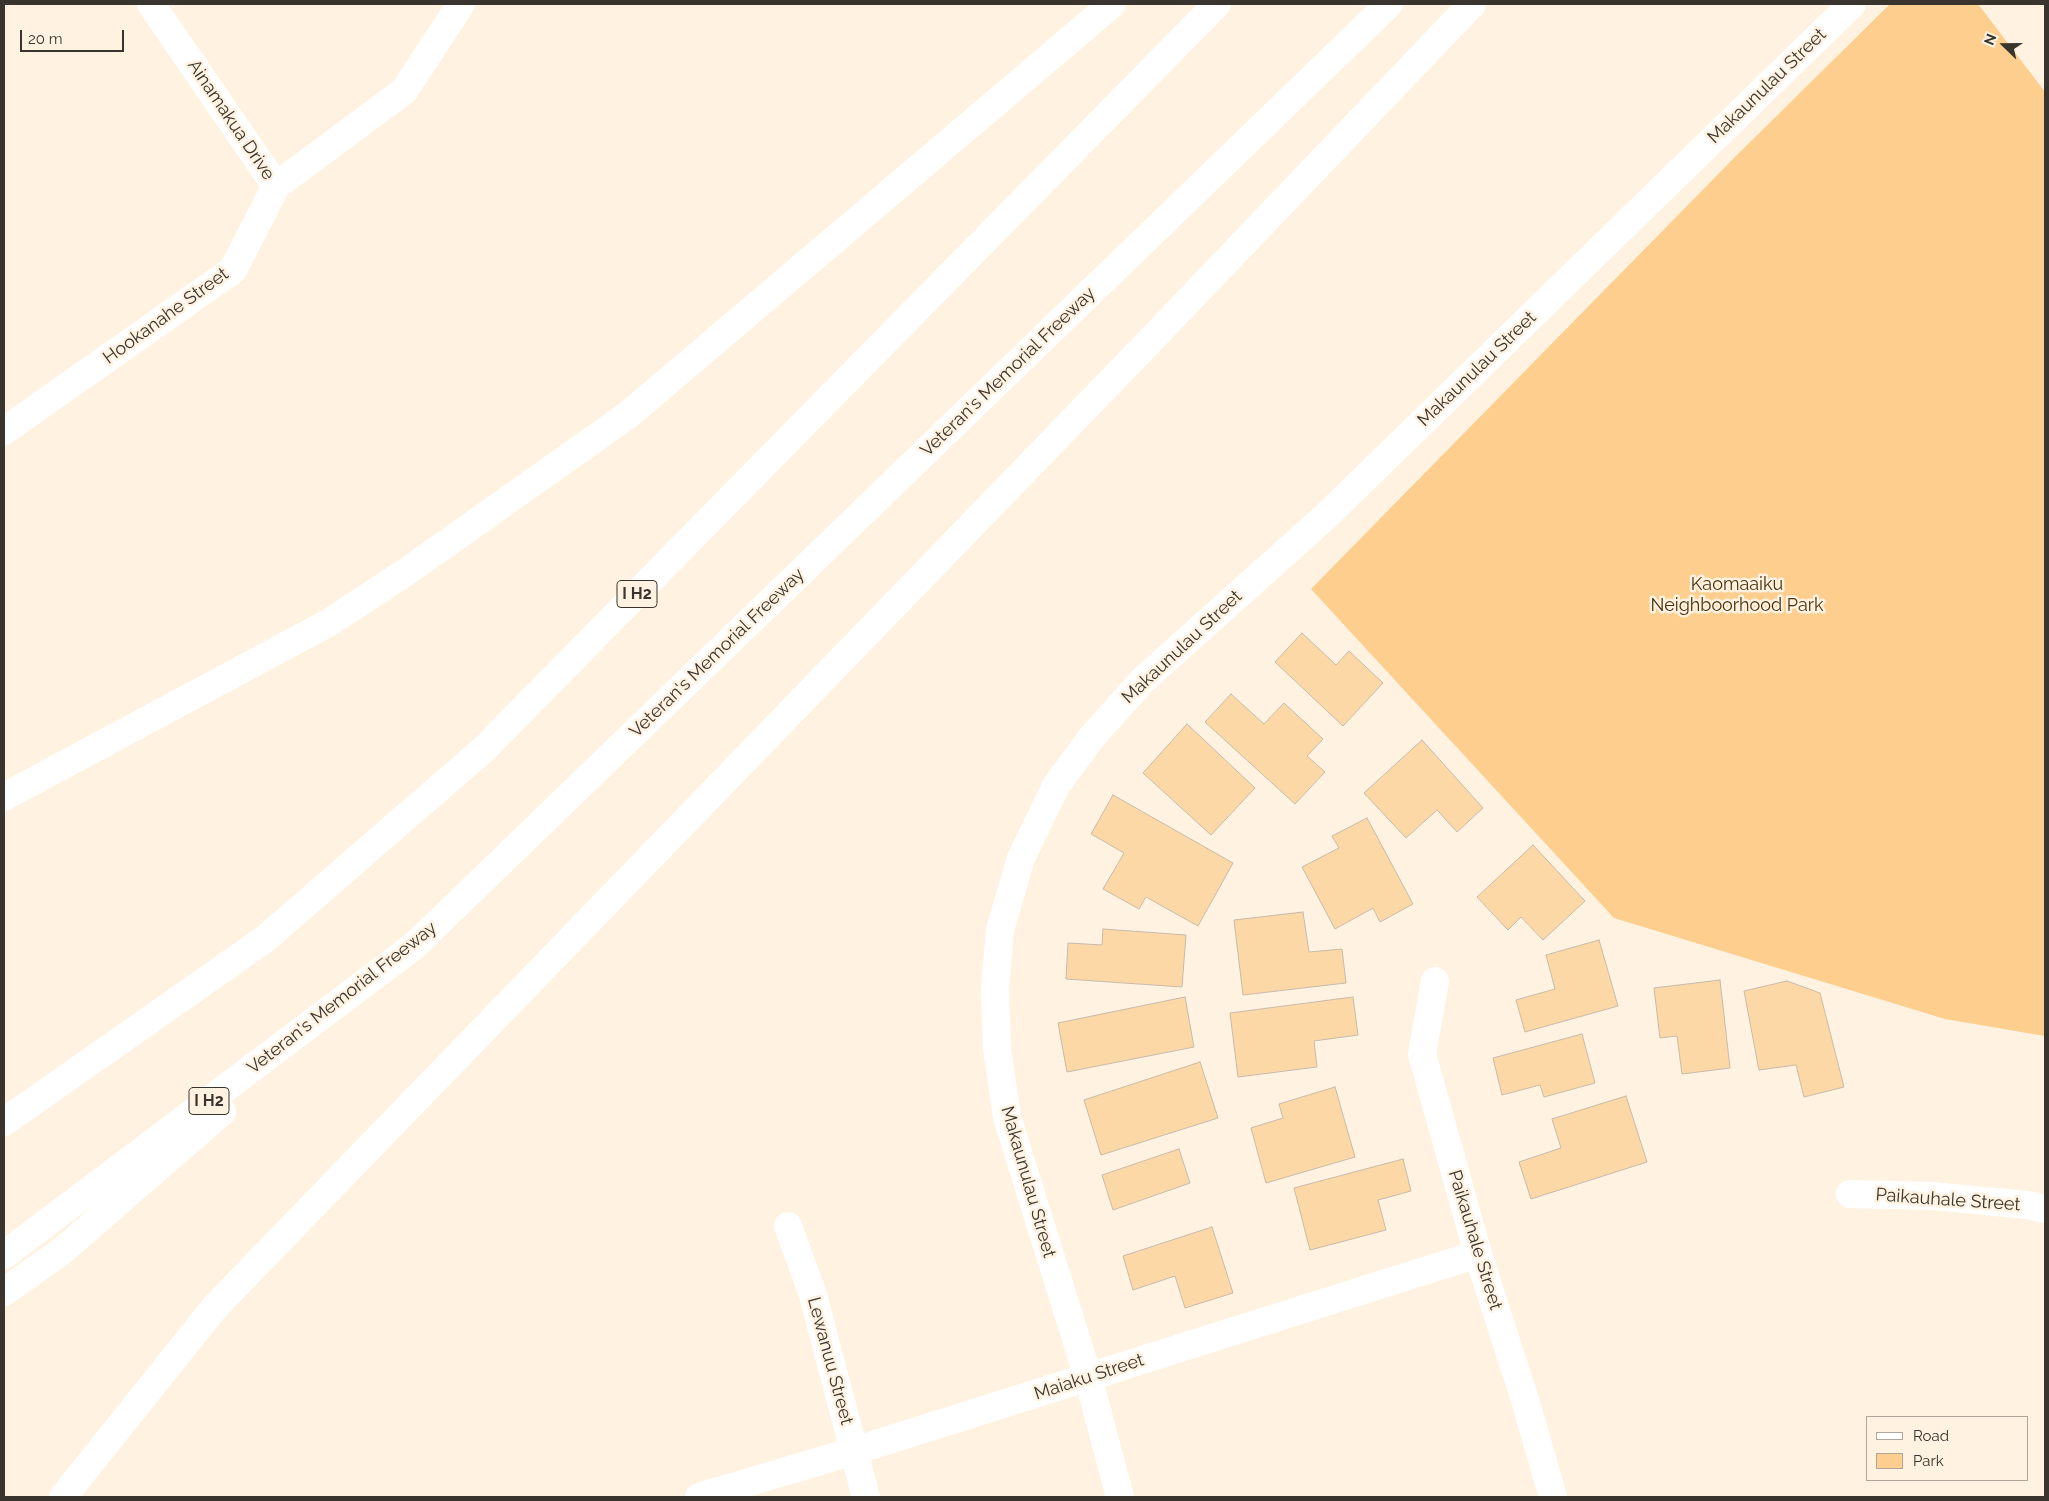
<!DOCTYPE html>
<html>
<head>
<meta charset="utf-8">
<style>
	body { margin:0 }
	#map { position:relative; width:2049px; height:1501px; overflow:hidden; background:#fff2e1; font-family:Raleway,sans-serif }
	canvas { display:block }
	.frame { position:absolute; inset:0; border:5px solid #39342d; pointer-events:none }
	.legend { position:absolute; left:1866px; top:1416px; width:162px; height:65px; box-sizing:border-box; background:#fff2e1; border:1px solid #b0a699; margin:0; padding:6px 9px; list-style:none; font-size:15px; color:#39342d }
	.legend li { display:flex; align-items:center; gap:10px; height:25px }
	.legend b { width:25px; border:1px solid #b0a699 }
	.north { position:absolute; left:1979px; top:20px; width:50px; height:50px; -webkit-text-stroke:4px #fff2e1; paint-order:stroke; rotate:292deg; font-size:14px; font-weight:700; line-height:20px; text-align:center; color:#39342d }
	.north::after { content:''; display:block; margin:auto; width:18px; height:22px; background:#39342d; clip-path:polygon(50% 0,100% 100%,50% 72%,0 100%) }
	.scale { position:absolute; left:20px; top:30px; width:104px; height:22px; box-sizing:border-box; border:2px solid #39342d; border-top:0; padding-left:6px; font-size:15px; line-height:18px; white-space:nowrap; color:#39342d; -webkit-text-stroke:4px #fff2e1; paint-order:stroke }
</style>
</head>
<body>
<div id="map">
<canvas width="2049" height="1501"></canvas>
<div class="frame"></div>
<ul class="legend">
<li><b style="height:6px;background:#fff"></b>Road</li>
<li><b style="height:14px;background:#fdce8d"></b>Park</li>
</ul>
<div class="north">N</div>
<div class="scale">20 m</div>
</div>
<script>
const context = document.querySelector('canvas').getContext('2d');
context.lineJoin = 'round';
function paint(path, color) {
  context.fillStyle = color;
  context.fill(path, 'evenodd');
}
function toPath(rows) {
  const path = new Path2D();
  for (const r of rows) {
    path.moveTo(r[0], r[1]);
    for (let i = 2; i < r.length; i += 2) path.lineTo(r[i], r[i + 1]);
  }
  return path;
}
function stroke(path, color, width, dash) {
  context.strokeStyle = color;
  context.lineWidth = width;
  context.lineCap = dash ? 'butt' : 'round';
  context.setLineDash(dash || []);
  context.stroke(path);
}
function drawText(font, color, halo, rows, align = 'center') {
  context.font = font + ' Raleway,sans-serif';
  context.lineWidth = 5;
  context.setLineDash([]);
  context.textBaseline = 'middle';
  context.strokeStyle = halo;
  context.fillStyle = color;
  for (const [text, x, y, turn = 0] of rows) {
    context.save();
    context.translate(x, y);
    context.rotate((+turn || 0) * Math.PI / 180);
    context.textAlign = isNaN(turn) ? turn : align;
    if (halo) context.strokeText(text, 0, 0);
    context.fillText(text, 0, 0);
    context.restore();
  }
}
const green = toPath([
	[1890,4,1978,4,2045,92,2045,1036,1945,1019,1614,918,1311,589,1735,157]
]);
const building = toPath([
	[1302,633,1336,665,1349,651,1383,683,1343,726,1275,662,1302,633],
	[1231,694,1264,724,1284,703,1323,739,1307,756,1325,772,1295,804,1205,722,1231,694],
	[1187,724,1255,788,1211,835,1143,773,1187,724],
	[1422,740,1483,808,1457,832,1437,810,1406,838,1364,793,1422,740],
	[1113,795,1233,863,1198,926,1146,897,1139,909,1103,889,1124,853,1091,834,1113,795],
	[1367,818,1413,904,1380,922,1373,908,1335,929,1302,867,1339,848,1332,836,1367,818],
	[1533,845,1585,901,1543,940,1521,917,1508,930,1477,897,1533,845],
	[1303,912,1309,952,1342,949,1346,983,1243,995,1234,920,1303,912],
	[1103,929,1186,935,1182,987,1066,979,1068,943,1102,945,1103,929],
	[1599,940,1618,1006,1525,1032,1516,1000,1555,989,1546,955,1599,940],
	[1720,980,1730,1068,1682,1074,1677,1036,1660,1038,1654,988,1720,980],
	[1787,981,1820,993,1844,1087,1804,1097,1796,1065,1759,1070,1744,991,1787,981],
	[1185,997,1194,1047,1067,1072,1058,1023,1185,997],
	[1353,997,1358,1035,1314,1041,1317,1067,1238,1077,1230,1013,1353,997],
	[1582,1034,1595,1083,1544,1097,1540,1085,1502,1095,1493,1058,1582,1034],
	[1200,1062,1218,1118,1101,1155,1084,1100,1200,1062],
	[1335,1087,1355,1157,1266,1183,1251,1128,1283,1118,1279,1104,1335,1087],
	[1626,1096,1647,1162,1531,1199,1519,1162,1561,1148,1552,1119,1626,1096],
	[1179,1149,1190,1183,1113,1210,1102,1175,1179,1149],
	[1403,1159,1411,1191,1378,1200,1386,1230,1310,1250,1294,1188,1403,1159],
	[1212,1227,1233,1293,1185,1308,1175,1276,1133,1290,1123,1256,1212,1227]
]);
const minor = toPath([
	[151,4,276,186],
	[4,431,233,270,276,186,404,91,461,4],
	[1435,981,1422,1054,1478,1254,1525,1400,1553,1497],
	[1850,1194,1932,1196,2028,1205,2045,1209],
	[788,1226,813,1295,866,1497],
	[699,1497,854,1451,1478,1254],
	[1120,1497,1088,1377,1007,1117,997,1049,995,989,1000,930,1021,858,1056,786,1091,738,1142,681,1325,517,1852,4]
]);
const highway = toPath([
	[4,797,330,622,409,570,628,415,1112,4],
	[4,1122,265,939,484,749,1217,4],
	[4,1255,414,946,1389,4],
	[4,1292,62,1251,222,1112],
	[63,1497,215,1307,1149,342,1472,4]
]);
const shields = [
	[637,594,40],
	[209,1101,40]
];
const shieldNames = [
	["I H2",637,594],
	["I H2",209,1101]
];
const streetNames = [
	["Makaunulau Street",1767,86,-44],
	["Ainamakua Drive",231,120,56],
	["Hookanahe Street",166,316,-36],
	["Makaunulau Street",1477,369,-44],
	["Veteran's Memorial Freeway",1008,372,-44],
	["Makaunulau Street",1182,647,-43],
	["Veteran's Memorial Freeway",717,653,-44],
	["Veteran's Memorial Freeway",342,998,-38],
	["Makaunulau Street",1028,1182,74],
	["Paikauhale Street",1948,1200,4],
	["Paikauhale Street",1475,1240,73],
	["Lewanuu Street",830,1361,75],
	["Maiaku Street",1089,1377,-18]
];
const parkNames = [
	["Kaomaaiku",1737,585],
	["Neighboorhood Park",1737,606]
];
paint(green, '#fdce8d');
paint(building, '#fdd8a7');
stroke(building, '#c7baaa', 1);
stroke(minor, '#fff', 28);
stroke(highway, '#fff', 28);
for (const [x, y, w] of shields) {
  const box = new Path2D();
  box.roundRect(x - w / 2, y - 13.5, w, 27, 4);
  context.fillStyle = '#fff2e1';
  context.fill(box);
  stroke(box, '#39342d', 1);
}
drawText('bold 16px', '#39342d', null, shieldNames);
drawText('18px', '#39342d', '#fff2e1', streetNames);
drawText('18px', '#4b320c', '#fff2e1', parkNames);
</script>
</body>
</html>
